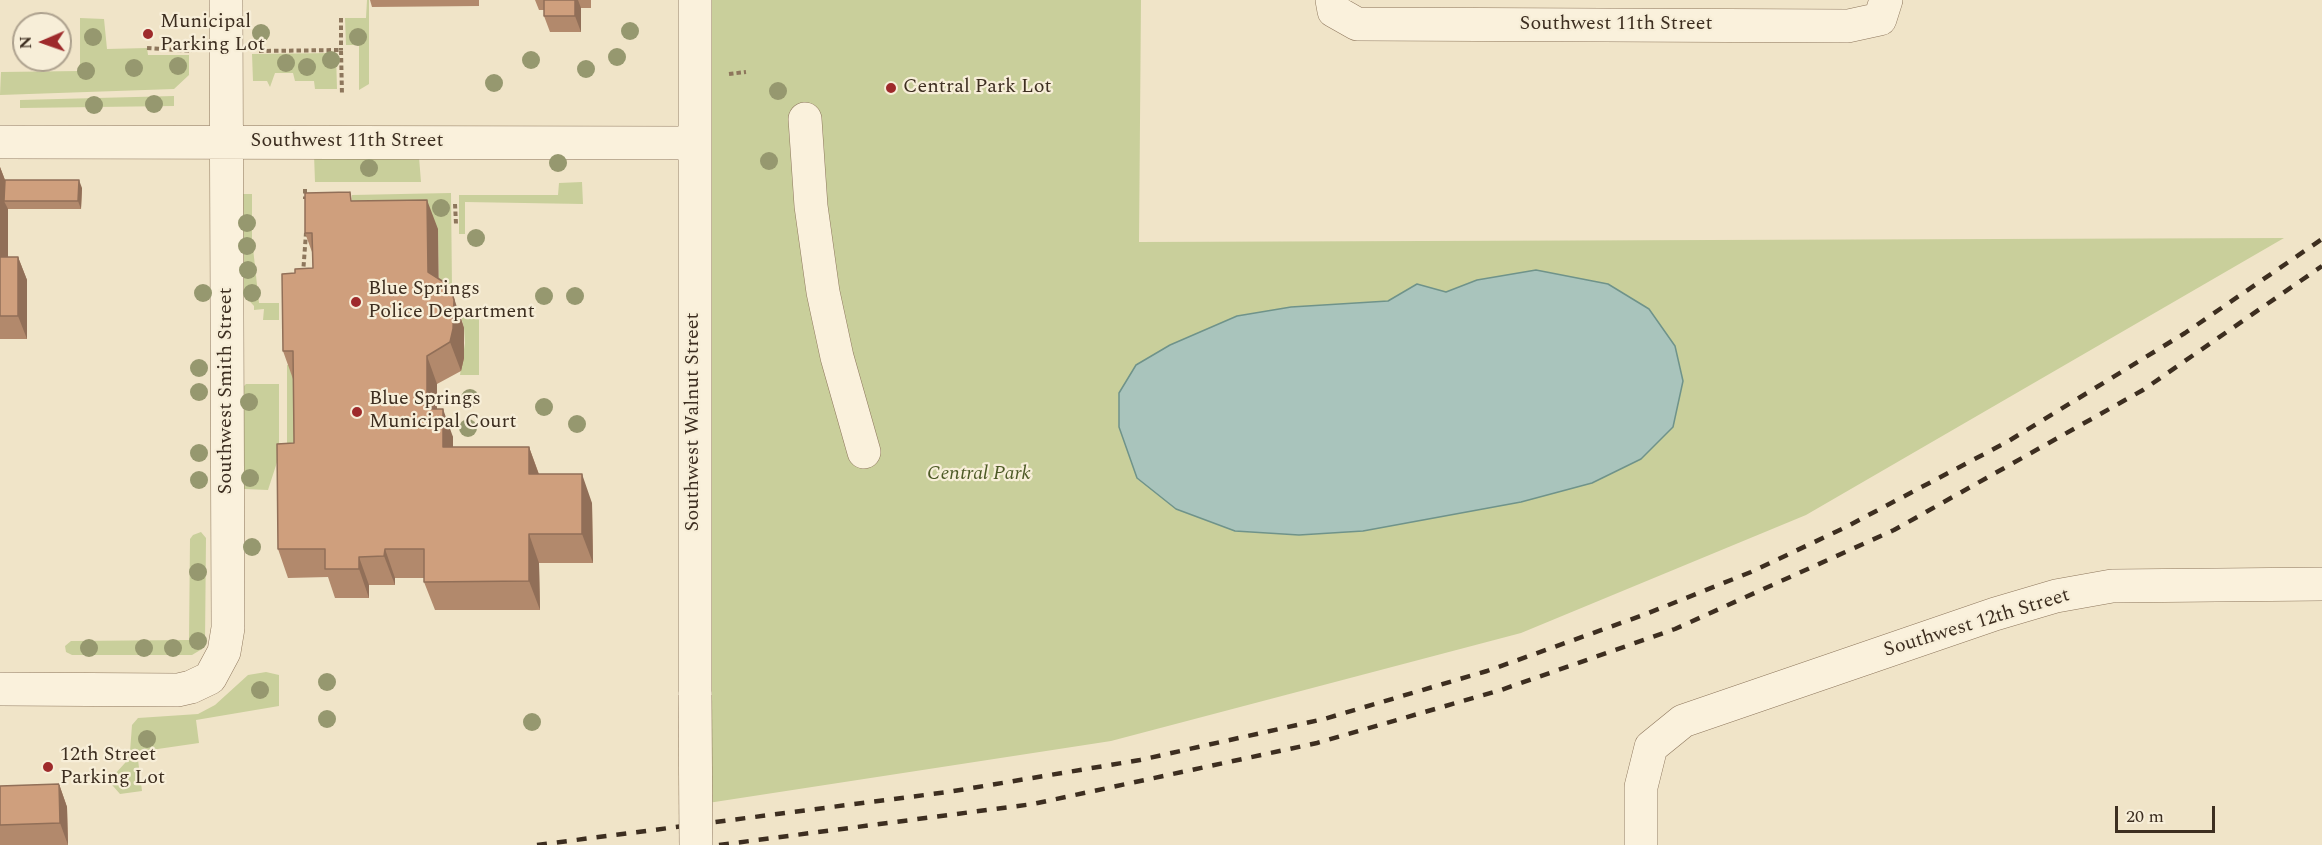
<!DOCTYPE html>
<html>
<head>
<meta charset="utf-8">
<style>
	body { margin:0 }
	#map { position:relative; width:2322px; height:845px; overflow:hidden; background:#f0e4c8; font-family:Spectral,serif }
	canvas { display:block }
	.north { position:absolute; left:12px; top:12px; width:60px; height:60px; box-sizing:border-box; background:#f7eed8; border:2px solid #ada18e; border-radius:50%; rotate:268deg; font-size:16px; font-weight:700; line-height:24px; text-align:center; color:#3d2e20 }
	.north::after { content:''; display:block; margin:auto; width:21px; height:27px; background:#9e2a2b; clip-path:polygon(50% 0,100% 100%,50% 72%,0 100%) }
	.scale { position:absolute; left:2115px; top:806px; width:100px; height:27px; box-sizing:border-box; border:3px solid #3d2e20; border-top:0; padding-left:8px; font-size:18px; line-height:21px; white-space:nowrap; color:#3d2e20; -webkit-text-stroke:4px #f7eed8; paint-order:stroke }
</style>
</head>
<body>
<div id="map">
<canvas width="2322" height="845"></canvas>
<div class="north">N</div>
<div class="scale">20 m</div>
</div>
<script>
const context = document.querySelector('canvas').getContext('2d');
context.lineJoin = 'round';
function paint(path, color) {
  context.fillStyle = color;
  context.fill(path, 'evenodd');
}
function toPath(rows) {
  const path = new Path2D();
  for (const r of rows) {
    path.moveTo(r[0], r[1]);
    for (let i = 2; i < r.length; i += 2) path.lineTo(r[i], r[i + 1]);
  }
  return path;
}
function stroke(path, color, width, dash) {
  context.strokeStyle = color;
  context.lineWidth = width;
  context.lineCap = dash ? 'butt' : 'round';
  context.setLineDash(dash || []);
  context.stroke(path);
}
function drawText(font, color, halo, rows, align = 'center') {
  context.font = font + ' Spectral,serif';
  context.lineWidth = 4.5;
  context.setLineDash([]);
  context.textBaseline = 'middle';
  context.strokeStyle = halo;
  context.fillStyle = color;
  for (const [text, x, y, turn = 0] of rows) {
    context.save();
    context.translate(x, y);
    context.rotate((+turn || 0) * Math.PI / 180);
    context.textAlign = isNaN(turn) ? turn : align;
    if (halo) context.strokeText(text, 0, 0);
    context.fillText(text, 0, 0);
    context.restore();
  }
}
const green = toPath([
	[367,0,369,0,369,84,359,90,359,45,346,45,345,18,366,18],
	[695,0,1141,0,1139,242,2284,238,1806,515,1521,633,1111,741,695,805],
	[80,18,104,19,107,49,147,48,148,55,189,55,189,75,174,89,0,95,1,72,80,71],
	[336,53,337,89,315,89,314,81,295,81,293,73,275,73,270,87,267,81,253,81,252,54],
	[174,96,174,106,20,108,20,100],
	[314,154,419,157,421,182,315,182],
	[582,182,583,204,465,202,465,234,459,234,459,195,558,195,559,183],
	[451,193,452,289,439,289,438,229,352,221,352,195],
	[240,194,252,194,252,239,259,303,279,303,279,320,263,320,264,309,254,310,254,306,240,291],
	[459,310,479,310,479,375,460,375,465,343,464,328],
	[287,365,293,365,304,380,304,456,287,457],
	[246,384,279,384,279,456,268,490,244,489,241,389],
	[201,532,206,538,205,643,202,649,192,655,72,655,66,652,65,646,71,641,189,640,190,539,193,535],
	[266,672,279,675,279,706,196,720,199,743,137,752,142,791,120,794,106,778,115,774,125,763,130,752,132,725,138,718,198,714,215,705,248,675]
]);
const water = toPath([
	[1536,270,1608,284,1649,309,1675,346,1683,381,1673,427,1641,459,1592,483,1521,502,1363,531,1299,535,1235,531,1176,509,1137,478,1119,427,1119,393,1136,365,1170,345,1237,316,1291,307,1388,301,1417,284,1446,292,1477,280,1536,270]
]);
const path = toPath([
	[341,18,341,50],
	[147,48,192,51],
	[259,51,341,50,342,95],
	[729,74,746,72],
	[305,189,305,199],
	[455,204,456,224],
	[303,274,306,233]
]);
const minor = toPath([
	[695,0,695,695],
	[1332,0,1334,11,1357,24,1848,26,1880,19,1886,0],
	[805,119,811,206,823,292,837,357,864,452],
	[0,142,694,143],
	[0,689,178,690,191,687,210,678,224,652,228,628,226,0],
	[1641,845,1641,787,1651,747,1683,721,1995,614,2056,596,2112,586,2322,584]
]);
const rail = toPath([
	[537,845,948,792,1140,760,1324,719,1487,671,1646,614,1751,572,1844,528,2007,442,2185,333,2322,239],
	[719,845,1033,804,1317,743,1501,690,1675,629,1894,530,2143,390,2322,266]
]);
const minorBridge = toPath([
	[695,695,696,845]
]);
const trees = [
	[630,31],
	[261,33],
	[93,37],
	[358,37],
	[617,57],
	[331,60],
	[531,60],
	[286,63],
	[178,66],
	[307,67],
	[134,68],
	[586,69],
	[86,71],
	[494,83],
	[778,91],
	[154,104],
	[94,105],
	[769,161],
	[558,163],
	[369,168],
	[441,208],
	[247,223],
	[476,238],
	[247,246],
	[248,270],
	[203,293],
	[252,293],
	[544,296],
	[575,296],
	[199,368],
	[199,392],
	[470,398],
	[249,402],
	[544,407],
	[577,424],
	[468,428],
	[199,453],
	[250,478],
	[199,480],
	[252,547],
	[198,572],
	[198,641],
	[89,648],
	[144,648],
	[173,648],
	[327,682],
	[260,690],
	[327,719],
	[532,722],
	[147,739]
];
const wall = toPath([
	[370,0,479,0,479,6,372,7],
	[535,0,591,0,591,8,581,8,581,32,550,32,544,16,544,10,539,10],
	[0,167,5,180,82,188,81,209,8,209,8,257,18,257,27,280,27,339,0,339],
	[354,201,438,229,438,279,460,315,464,328,464,358,461,371,437,384,437,409,453,437,453,447,529,447,539,474,592,503,593,563,539,563,540,610,435,610,424,582,424,578,395,578,395,585,369,585,369,598,335,598,328,577,288,578,278,549,294,443,293,379,283,351,295,273,313,268,312,252,305,233],
	[59,784,67,807,68,845,0,845,0,786]
]);
const shadedWall = toPath([
	[575,0,578,0,581,8,581,32,575,16],
	[0,167,8,188,4,201,8,209,8,280,0,259],
	[79,180,82,188,81,209,78,201],
	[427,200,438,229,439,301,428,272],
	[18,257,27,280,27,339,18,316],
	[450,286,464,328,464,358,461,371,450,342],
	[427,356,437,384,437,437,427,409],
	[443,409,453,437,453,476,443,447],
	[529,447,539,475,529,474],
	[582,474,592,503,593,563,582,534],
	[529,534,539,563,540,610,529,581],
	[385,549,395,578,395,585,384,556],
	[359,557,369,585,369,598,359,569],
	[59,784,67,807,68,845,60,823]
]);
const building = toPath([
	[544,0,575,0,575,16,544,16,544,0],
	[5,180,79,180,78,201,4,201,5,180],
	[350,192,351,201,427,200,428,272,450,286,454,300,453,329,450,342,427,356,427,409,443,409,443,447,529,447,529,474,582,474,582,534,529,534,529,581,424,582,424,549,385,549,384,556,359,557,359,569,325,569,325,549,278,549,277,444,294,443,294,438,293,351,283,351,282,274,295,273,295,269,313,268,312,233,305,233,305,193,350,192],
	[0,257,18,257,18,316,0,316,0,257],
	[59,784,60,823,0,825,0,786,59,784]
]);
const markers = [
	[148,34,6,"#9e2a2b"],
	[891,88,6,"#9e2a2b"],
	[356,302,6,"#9e2a2b"],
	[357,412,6,"#9e2a2b"],
	[48,767,6,"#9e2a2b"]
];
const poiNames = [
	["Municipal",160,23],
	["Parking Lot",160,46],
	["Central Park Lot",903,88],
	["Blue Springs",368,290],
	["Police Department",368,313],
	["Blue Springs",369,400],
	["Municipal Court",369,423],
	["12th Street",60,756],
	["Parking Lot",60,779]
];
const streetNames = [
	["Southwest 11th Street",1616,25],
	["Southwest 11th Street",347,142],
	["Southwest Smith Street",227,391,-90],
	["Southwest Walnut Street",694,422,-90],
	["Southwest 12th Street",1977,624,-17]
];
const parkNames = [
	["Central Park",979,475]
];
paint(green, '#c9cf9b');
paint(water, '#a9c4bc');
stroke(water, '#6f938a', 1.5);
stroke(minor, '#8d765c', 34);
stroke(path, '#8d765c', 4, [4.5, 3]);
stroke(minor, '#faf1dc', 33);
stroke(rail, '#3d2e20', 4.5, [10, 10]);
stroke(minorBridge, '#8d765c', 34, []);
stroke(minorBridge, '#faf1dc', 33);
context.fillStyle = '#96986f';
for (const [x, y] of trees) {
  context.beginPath();
  context.arc(x, y, 9, 0, 2 * Math.PI);
  context.fill();
}
paint(wall, '#b2896c');
paint(shadedWall, '#916f58');
paint(building, '#cf9f7d');
stroke(building, '#916f58', 1.5);
for (const [x, y, r, color] of markers) {
  const dot = new Path2D();
  dot.arc(x, y, r, 0, 2 * Math.PI);
  context.fillStyle = color;
  context.fill(dot);
  stroke(dot, '#f7eed8', 2);
}
drawText('20px', '#3d2e20', '#f7eed8', poiNames, 'left');
drawText('20px', '#3d2e20', '#f7eed8', streetNames);
drawText('italic 20px', '#4d5a26', '#f7eed8', parkNames);
</script>
</body>
</html>
